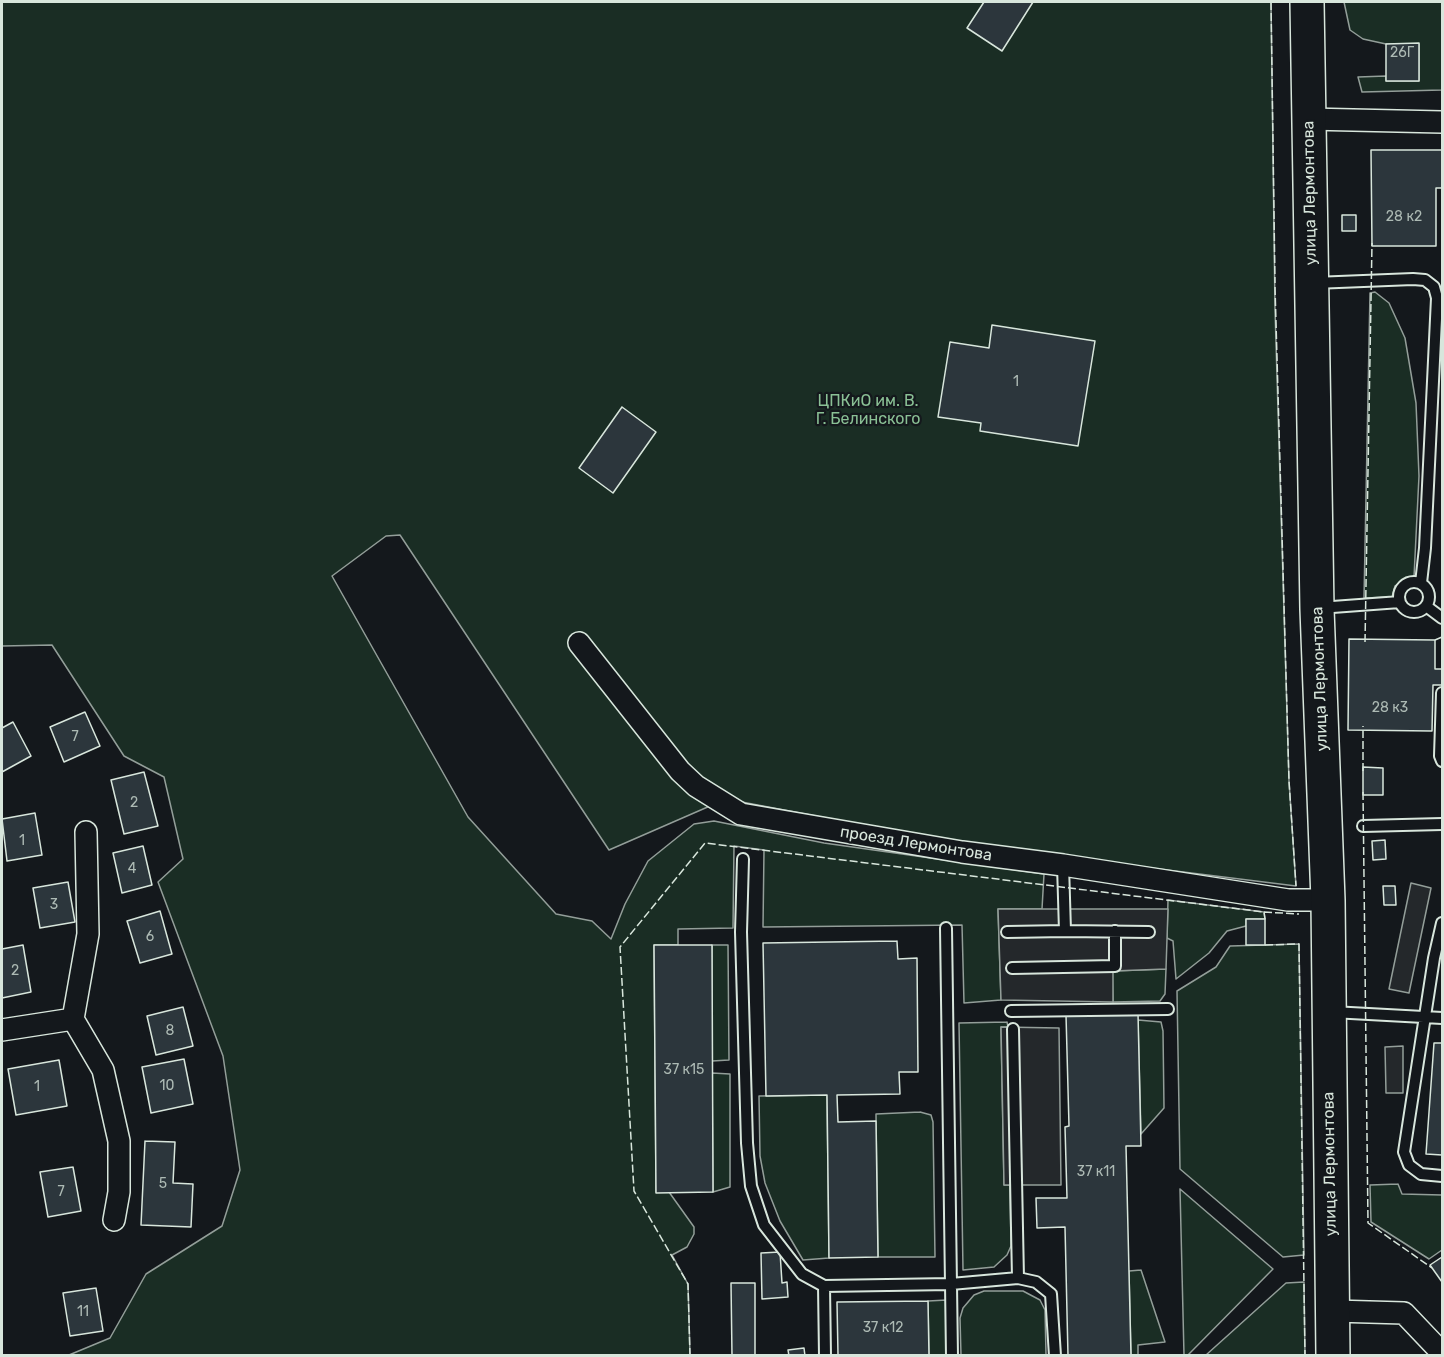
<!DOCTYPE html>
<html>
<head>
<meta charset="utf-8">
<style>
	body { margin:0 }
	#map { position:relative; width:1444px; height:1357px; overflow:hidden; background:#14181c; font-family:Rubik,sans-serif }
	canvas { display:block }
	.frame { position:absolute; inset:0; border:3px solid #d8e6dc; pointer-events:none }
</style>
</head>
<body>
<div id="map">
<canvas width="1444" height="1357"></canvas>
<div class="frame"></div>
</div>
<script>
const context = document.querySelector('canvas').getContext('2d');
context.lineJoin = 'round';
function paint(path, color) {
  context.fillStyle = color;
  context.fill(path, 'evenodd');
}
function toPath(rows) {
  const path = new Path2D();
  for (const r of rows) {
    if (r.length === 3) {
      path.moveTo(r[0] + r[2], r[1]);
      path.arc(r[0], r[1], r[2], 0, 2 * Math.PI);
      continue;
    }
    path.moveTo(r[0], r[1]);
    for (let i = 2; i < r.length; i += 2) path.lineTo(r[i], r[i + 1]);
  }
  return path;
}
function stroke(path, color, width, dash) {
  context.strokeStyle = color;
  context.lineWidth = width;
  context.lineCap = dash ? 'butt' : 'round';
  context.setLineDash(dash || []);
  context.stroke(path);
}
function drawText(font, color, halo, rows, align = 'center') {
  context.font = font + ' Rubik,sans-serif';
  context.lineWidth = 4.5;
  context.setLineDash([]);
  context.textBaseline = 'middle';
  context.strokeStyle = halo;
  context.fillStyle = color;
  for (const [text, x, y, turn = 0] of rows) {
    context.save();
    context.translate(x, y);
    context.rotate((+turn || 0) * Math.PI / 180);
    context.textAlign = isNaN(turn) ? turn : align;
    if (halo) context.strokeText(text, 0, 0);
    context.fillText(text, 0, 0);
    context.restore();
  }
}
const green = toPath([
	[2,2,1271,2,1275,309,1289,781,1296,886,974,846,726,799,609,850,400,535,386,536,332,576,468,817,556,914,592,921,611,939,625,904,648,861,694,824,714,821,824,843,1044,874,1042,909,998,909,1001,1000,964,1003,962,925,763,927,764,850,734,846,733,928,678,929,678,945,654,945,656,1192,669,1192,694,1227,694,1234,687,1247,672,1255,688,1284,690,1355,69,1355,110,1338,146,1274,222,1226,240,1170,223,1056,158,882,183,859,164,777,124,756,52,645,2,646,2,2],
	[1344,2,1442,2,1442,90,1362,92,1358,77,1386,76,1386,81,1419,81,1419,44,1386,44,1363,39,1350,30,1344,2],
	[1375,292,1389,303,1405,338,1416,403,1419,476,1414,577,1395,586,1392,597,1364,598,1370,293,1375,292],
	[1168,900,1264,912,1265,919,1246,919,1246,926,1227,931,1209,953,1176,979,1173,941,1167,938,1168,900],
	[1299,944,1304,1255,1283,1257,1180,1169,1177,991,1216,967,1230,946,1299,944],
	[712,945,728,945,729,1060,712,1061,712,945],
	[1166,969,1165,994,1160,1001,1113,1002,1112,971,1166,969],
	[1138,1020,1161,1022,1163,1031,1164,1108,1141,1134,1138,1020],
	[1007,1022,1008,1027,1001,1027,1004,1185,1010,1185,1011,1246,1007,1255,994,1267,963,1270,959,1023,1007,1022],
	[712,1073,730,1074,730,1187,713,1192,712,1073],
	[827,1095,829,1258,803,1260,780,1221,765,1183,760,1156,759,1096,827,1095],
	[920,1112,931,1115,933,1122,935,1257,878,1257,876,1114,920,1112],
	[1398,1184,1402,1194,1442,1195,1442,1250,1429,1259,1371,1222,1370,1185,1398,1184],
	[1180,1189,1273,1269,1187,1356,1184,1355,1180,1189],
	[1141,1270,1165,1342,1138,1345,1138,1355,1131,1355,1129,1271,1141,1270],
	[1304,1282,1305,1355,1206,1355,1286,1283,1304,1282],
	[984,1291,1023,1291,1040,1300,1045,1310,1046,1355,961,1355,960,1318,963,1308,974,1295,984,1291],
	[947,1300,947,1355,929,1355,928,1301,947,1300]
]);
const parking = toPath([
	[1411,883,1431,888,1409,993,1389,989,1411,883],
	[998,909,1168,909,1166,969,1113,971,1113,1002,1001,1000,998,909],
	[1001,1027,1059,1028,1061,1185,1004,1185,1001,1027],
	[1403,1046,1403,1093,1386,1093,1385,1047,1403,1046]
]);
const building = toPath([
	[984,2,1033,2,1002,51,967,28,984,2],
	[1419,43,1419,81,1386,81,1386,44,1419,43],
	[1371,150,1442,150,1442,188,1436,188,1436,246,1372,246,1371,150],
	[1342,215,1356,215,1356,231,1342,231,1342,215],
	[992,325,1095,341,1078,446,980,431,981,423,938,417,950,342,989,348,992,325],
	[622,407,656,432,613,493,579,468,622,407],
	[1349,639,1435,640,1435,669,1442,669,1442,685,1433,685,1432,731,1348,730,1349,639],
	[85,712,100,746,64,762,50,727,85,712],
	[13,722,31,756,2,772,2,728,13,722],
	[1363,767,1383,768,1383,795,1363,795,1363,767],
	[144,772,158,826,124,834,111,780,144,772],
	[35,813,42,855,7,861,2,819,35,813],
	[1385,840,1386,859,1373,860,1372,841,1385,840],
	[143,846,152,885,122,893,113,853,143,846],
	[68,882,75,922,40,928,33,888,68,882],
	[1383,886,1395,886,1396,905,1384,905,1383,886],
	[160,911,172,954,140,963,127,921,160,911],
	[1246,919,1265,919,1265,945,1246,945,1246,919],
	[897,941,898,959,917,958,918,1072,899,1072,900,1094,837,1095,838,1122,876,1121,878,1257,829,1258,827,1095,766,1096,763,943,897,941],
	[23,945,31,992,2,998,2,949,23,945],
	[654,945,712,945,713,1192,656,1193,654,945],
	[183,1007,193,1046,156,1055,147,1016,183,1007],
	[1138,1013,1141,1146,1126,1146,1131,1356,1068,1356,1065,1227,1037,1228,1036,1198,1067,1198,1065,1127,1069,1126,1066,1015,1138,1013],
	[1434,1043,1442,1043,1442,1155,1426,1154,1434,1043],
	[184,1059,193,1104,151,1113,142,1067,184,1059],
	[59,1060,67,1106,16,1115,8,1069,59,1060],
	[145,1141,175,1142,173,1183,193,1184,191,1227,141,1225,145,1141],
	[73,1167,81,1211,48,1217,40,1172,73,1167],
	[780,1252,782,1283,787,1282,788,1297,762,1299,761,1253,780,1252],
	[1442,1257,1442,1282,1430,1265,1442,1257],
	[731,1283,755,1283,755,1356,732,1356,731,1283],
	[96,1288,103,1331,70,1336,63,1293,96,1288],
	[928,1301,929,1356,838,1355,837,1302,928,1301],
	[804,1348,805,1356,789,1356,788,1350,804,1348]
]);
const lane = toPath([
	[1314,283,1413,279,1425,280,1434,287,1437,298,1425,548,1421,583],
	[1414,597,15],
	[1426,606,1442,618],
	[1319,608,1400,602],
	[1442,693,1440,756,1442,761],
	[1363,826,1442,824],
	[743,859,741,932,747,1143,751,1186,764,1225,802,1274,824,1286,951,1284,1018,1278,1013,1029],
	[1063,865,1065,931,1149,932],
	[1442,923,1434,958,1404,1152,1409,1165,1421,1174,1442,1176],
	[946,928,952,1356],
	[1007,932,1065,931],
	[1012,968,1115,966,1115,931],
	[1011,1011,1168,1009],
	[1332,1012,1442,1018],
	[1018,1278,1036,1282,1051,1294,1055,1356],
	[824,1286,825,1356]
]);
const street = toPath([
	[1308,119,1442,122],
	[579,643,680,771,696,786,741,814,962,852,1063,865,1288,900,1328,900],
	[86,832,88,934,73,1019,103,1070,119,1141,119,1192,114,1220],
	[2,1030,73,1019],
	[1334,1311,1404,1313,1442,1353]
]);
const primary = toPath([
	[1307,2,1317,609,1328,900,1333,1356]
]);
const fence = toPath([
	[1271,2,1275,283],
	[1275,287,1289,781,1296,886],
	[1435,640,1442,637],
	[1365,642,1372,243],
	[1363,771,1363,726],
	[1363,792,1368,1223,1432,1268],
	[1264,912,1299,914],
	[1265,945,1299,944,1305,1356],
	[690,1356,688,1284,634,1191,620,947,705,843,1264,912,1265,919]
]);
const numberNames = [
	["26Г",1402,53],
	["28 к2",1404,217],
	["1",1016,382],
	["28 к3",1390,708],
	["7",75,737],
	["2",134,803],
	["1",22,841],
	["4",132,869],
	["3",54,905],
	["6",150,937],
	["2",15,971],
	["8",170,1031],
	["37 к15",684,1070],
	["10",167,1086],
	["1",37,1087],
	["37 к11",1096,1172],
	["5",163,1184],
	["7",61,1192],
	["11",83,1312],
	["37 к12",883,1328]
];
const streetNames = [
	["улица Лермонтова",1310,193,-91],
	["улица Лермонтова",1320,679,-92],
	["проезд Лермонтова",916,844,9],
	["улица Лермонтова",1330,1164,-91]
];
const parkNames = [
	["ЦПКиО им. В.",868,401],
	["Г. Белинского",868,419]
];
paint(green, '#1a2d24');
stroke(green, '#939e99', 1.5);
paint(parking, '#24282b');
stroke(parking, '#939e99', 1.5);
paint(building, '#2c363c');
stroke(building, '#d8e6dc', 1.5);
stroke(lane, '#d8e6dc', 14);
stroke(street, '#d8e6dc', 24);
stroke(primary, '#d8e6dc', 36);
stroke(lane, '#14181c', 10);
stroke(street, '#14181c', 21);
stroke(primary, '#14181c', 33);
stroke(fence, '#d8e6dc', 1.5, [8, 3]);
drawText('14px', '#adbab4', null, numberNames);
drawText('16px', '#d8e6dc', '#14181c', streetNames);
drawText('16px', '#8ac095', '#14181c', parkNames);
</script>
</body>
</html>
